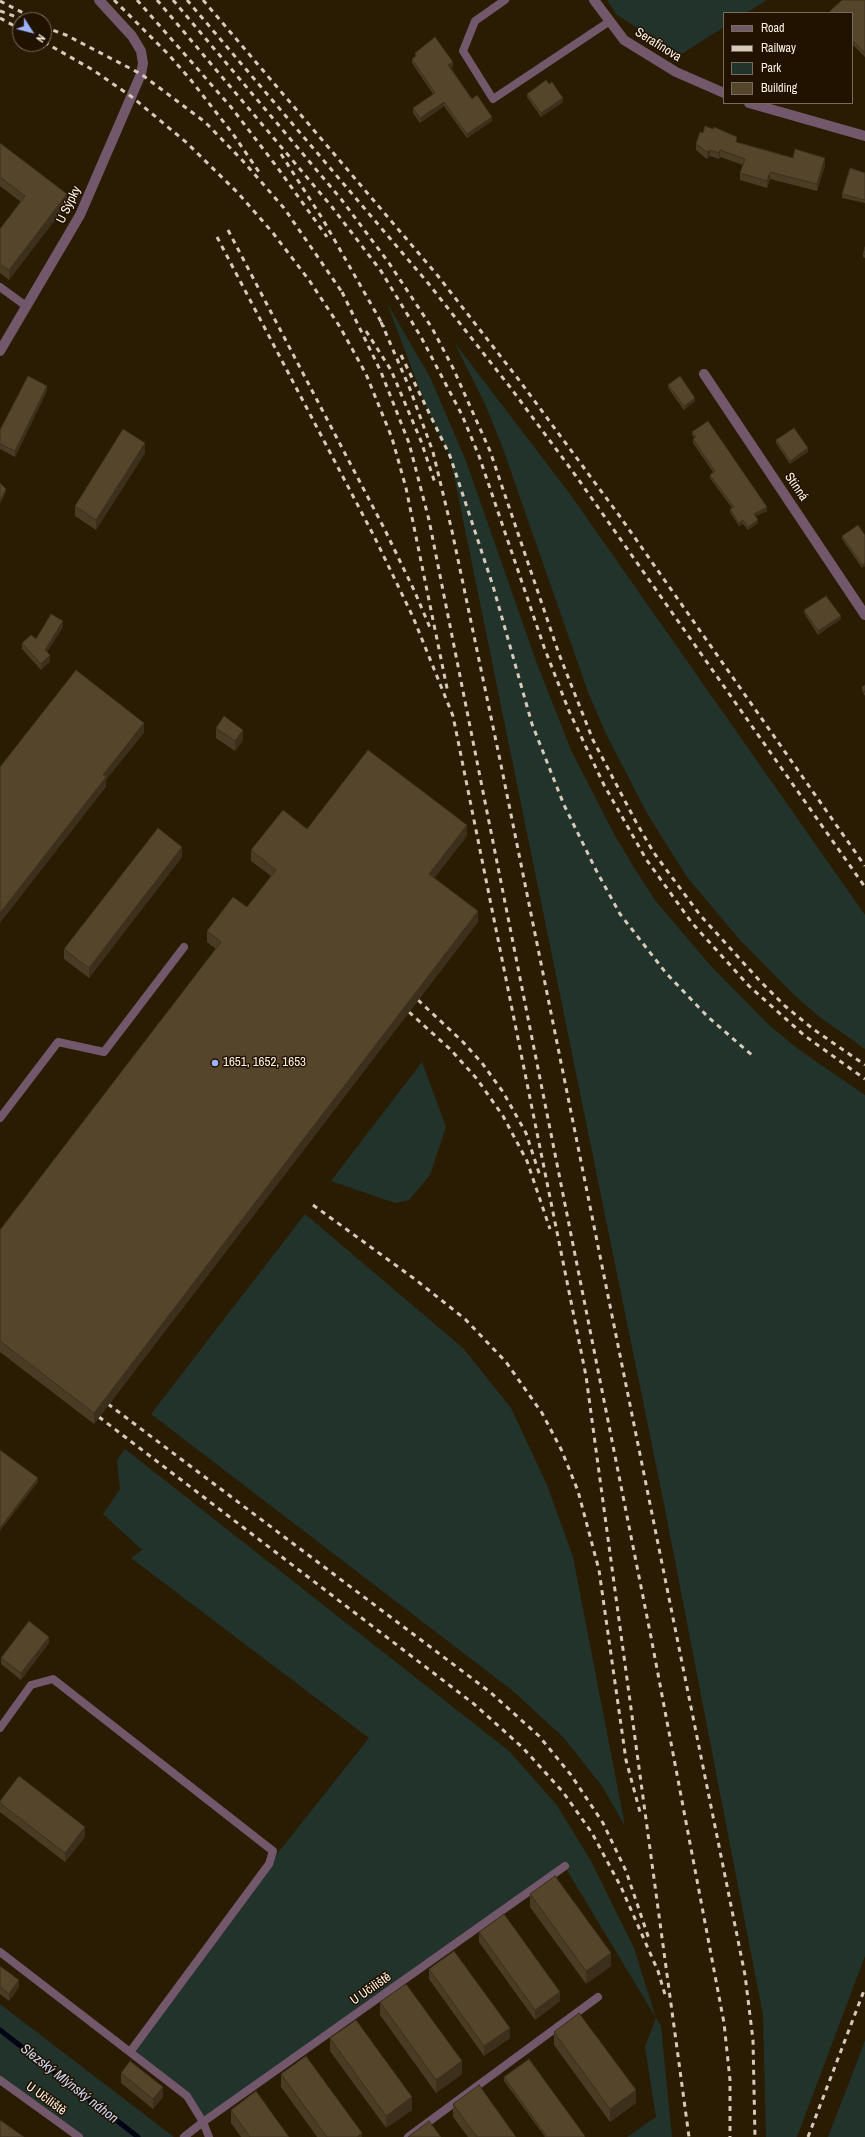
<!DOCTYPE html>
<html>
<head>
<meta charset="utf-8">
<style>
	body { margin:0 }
	#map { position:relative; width:865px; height:2137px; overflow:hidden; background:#2a1c02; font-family:"Archivo Narrow",sans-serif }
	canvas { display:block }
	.legend { position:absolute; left:723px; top:12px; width:130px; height:92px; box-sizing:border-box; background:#211200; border:1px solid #796c5b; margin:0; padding:5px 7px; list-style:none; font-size:12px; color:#fcf2e3 }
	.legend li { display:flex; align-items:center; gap:8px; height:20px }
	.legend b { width:20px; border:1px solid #796c5b }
	.north { position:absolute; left:12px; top:12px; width:40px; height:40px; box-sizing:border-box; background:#211200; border:1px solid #796c5b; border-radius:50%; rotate:126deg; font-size:11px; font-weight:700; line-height:16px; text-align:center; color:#fcf2e3 }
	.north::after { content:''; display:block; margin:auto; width:14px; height:18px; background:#9db4fd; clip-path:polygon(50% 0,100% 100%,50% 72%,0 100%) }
</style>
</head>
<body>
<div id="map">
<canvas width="865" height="2137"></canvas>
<ul class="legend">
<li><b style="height:5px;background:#73576b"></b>Road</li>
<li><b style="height:5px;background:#d6cbba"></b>Railway</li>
<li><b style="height:11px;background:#22332b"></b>Park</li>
<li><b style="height:11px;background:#55452a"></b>Building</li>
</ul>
<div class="north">N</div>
</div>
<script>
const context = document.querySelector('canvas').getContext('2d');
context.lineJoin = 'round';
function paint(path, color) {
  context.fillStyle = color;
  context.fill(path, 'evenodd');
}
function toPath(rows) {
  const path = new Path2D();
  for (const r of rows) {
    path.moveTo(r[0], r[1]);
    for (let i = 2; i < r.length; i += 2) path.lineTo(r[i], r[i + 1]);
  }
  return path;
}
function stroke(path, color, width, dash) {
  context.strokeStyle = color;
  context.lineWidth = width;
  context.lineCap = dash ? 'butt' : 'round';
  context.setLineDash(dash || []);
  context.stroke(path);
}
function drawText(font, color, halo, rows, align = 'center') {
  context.font = font + ' "Archivo Narrow",sans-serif';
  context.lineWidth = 3;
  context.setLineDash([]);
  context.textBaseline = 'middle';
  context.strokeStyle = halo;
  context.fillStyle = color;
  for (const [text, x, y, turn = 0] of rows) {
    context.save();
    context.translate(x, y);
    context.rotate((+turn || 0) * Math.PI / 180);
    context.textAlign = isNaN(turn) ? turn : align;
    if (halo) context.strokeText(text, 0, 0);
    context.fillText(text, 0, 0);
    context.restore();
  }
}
const green = toPath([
	[607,0,767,0,746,13,724,13,724,27,680,55,617,15],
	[387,303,431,379,466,461,536,661,571,750,614,834,633,866,655,900,681,931,711,966,768,1024,798,1049,865,1095,865,1956,797,2137,766,2137,763,2015,664,1504,450,456,427,409],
	[454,342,570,494,865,915,865,1049,821,1018,794,995,740,940,687,877,648,815,606,734,588,692,502,446,485,404],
	[422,1062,446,1127,430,1175,409,1200,395,1203,331,1181],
	[305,1214,463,1348,511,1408,547,1485,573,1557,625,1826,602,1786,563,1737,513,1691,151,1414],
	[125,1449,509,1751,556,1804,591,1861,634,1948,656,2018,661,2026,672,2137,627,2137,656,2117,645,2047,656,2018,565,1867,203,2122,187,2096,130,2052,269,1864,369,1738,131,1558,142,1550,103,1514,120,1489,117,1460],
	[0,2004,174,2137,75,2137,0,2079],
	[865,2040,865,2137,828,2137,857,2062]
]);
const stream = toPath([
	[0,2030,138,2137]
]);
const service = toPath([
	[505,0,475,21,463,51,493,99,610,21],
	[0,287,26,306],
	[0,1118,58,1042,104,1052,184,947],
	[0,1728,31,1685,53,1679,273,1851,269,1864,130,2052],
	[0,1952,187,2096,203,2122,184,2137],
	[0,2080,79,2137],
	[209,2137,203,2122,565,1866],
	[408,2137,598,1997]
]);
const minor = toPath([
	[594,0,624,40,676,72,724,93],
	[749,103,865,136],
	[0,351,80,215,141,74,143,63,141,51,132,36,99,0],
	[704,374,865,615]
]);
const rail = toPath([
	[114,0,169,55,190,79,233,134,259,172],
	[137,0,231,107,277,167,327,237],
	[157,0,332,207,381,271,421,337,462,415,479,456,544,647,569,711,604,785,646,859,692,923,749,986,805,1036,865,1079],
	[173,0,341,199,389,263,432,328,453,368,490,451,559,654,593,740,636,822,654,853,700,915,759,980,785,1006,813,1029,865,1065],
	[187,0,428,283,510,387,576,476,865,887],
	[203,0,438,276,519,380,621,518,865,866],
	[0,1,37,20],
	[0,11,25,20],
	[0,18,20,29],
	[44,27,66,35,141,74,205,122,242,160,284,208,344,295],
	[44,42,93,70,132,97,187,143,238,193,273,233,309,280,340,327,366,374,392,438,406,488,448,693],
	[281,154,322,218,384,327],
	[228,230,384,528,414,590,431,630],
	[217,237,375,538,413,617,453,716,586,1376,689,2137],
	[342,292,381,372,409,443,429,520,651,1637,724,2023,730,2080,730,2137],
	[381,322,410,389,433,452,452,531,501,765,745,1975,753,2040,755,2137],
	[366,331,391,370,421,441,435,483],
	[401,355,450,456,493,586,532,724,564,805,596,870,620,914,666,973,708,1017,753,1056],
	[418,1000,462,1041,482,1063,503,1092,526,1133,540,1176],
	[409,1012,451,1050,477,1079,503,1116,527,1161,550,1229],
	[313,1205,416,1280,465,1319,506,1362,542,1413,561,1449,578,1491,599,1570,626,1760,640,1812],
	[108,1404,490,1692,539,1736,571,1775,603,1823,626,1871,649,1939],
	[99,1417,474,1704,523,1748,563,1792,592,1833,621,1887,658,1971,666,1998],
	[808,2137,865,1988]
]);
const wall = toPath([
	[865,0,865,57,852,44,852,13],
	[415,53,453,67,451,68,472,99,492,121,467,138,444,106,420,123,413,113,413,108,433,94,412,63,412,59,415,56],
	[527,94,563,102,541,117,527,97],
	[737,142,793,158,825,165,817,191,770,179,767,188,740,180,740,173,743,165,720,157,719,159,710,156,707,159,696,150,696,144],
	[0,143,67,204,9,280,0,273,0,229,21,202,0,186],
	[865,173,865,203,842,198,842,194],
	[865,247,865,258,863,257,863,254],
	[668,385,695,401,684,410,668,388],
	[47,391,15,457,0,449,0,430],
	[692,432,767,511,756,516,758,523,748,530,743,524,739,526,730,512,730,509,732,508,710,478,710,475,713,472,693,443,693,439,695,438,692,435],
	[776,440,808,452,790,464,776,443],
	[145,453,96,530,75,516,75,506],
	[865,535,865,566,862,568,842,539,842,536],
	[804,610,841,619,818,635,804,613],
	[63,627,47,652,50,661,41,670,22,649,22,643,36,639],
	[865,685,865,696,862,690,862,687],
	[216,728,243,740,235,751,216,738],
	[307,829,467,836,434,878,478,922,94,1424,0,1352,0,1230,216,949,207,942,207,931,247,907,271,876,251,861,251,850],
	[182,857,89,978,64,959,64,949],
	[49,1643,21,1680,1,1664,1,1658],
	[0,1801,85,1837,65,1862,0,1812],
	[530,1894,611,1966,586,1984,530,1907],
	[479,1932,560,2001,535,2020,479,1942],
	[0,1966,19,1987,9,2001,0,1994],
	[429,1969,510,2038,484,2056,429,1979],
	[380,2002,462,2074,436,2093,380,2015],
	[554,2032,636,2103,610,2122,554,2045],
	[330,2038,412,2110,386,2128,330,2051],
	[121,2073,163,2097,153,2109,121,2083],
	[281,2074,362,2137,317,2137,281,2087],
	[504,2077,585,2137,545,2137,504,2081],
	[453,2104,516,2137,468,2137,453,2117],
	[231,2110,289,2137,241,2137,231,2123]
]);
const shadedWall = toPath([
	[453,62,453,67,448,70,448,65],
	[563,98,563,102,541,117,541,113],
	[444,102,444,106,420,123,420,118],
	[492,117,492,121,467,138,467,134],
	[710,150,710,156,707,159,707,152],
	[720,150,720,157,719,159,719,153],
	[825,158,825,165,817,191,817,184],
	[770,172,770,179,767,188,767,181],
	[67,194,67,204,9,280,9,270],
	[47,386,47,391,15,457,15,451],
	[695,398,695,401,684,410,684,406],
	[145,443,145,453,96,530,96,520],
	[808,448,808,452,790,464,790,461],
	[6,489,6,492,0,504,0,501],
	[767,507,767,511,754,517,754,514],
	[743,520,743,524,739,526,739,523],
	[758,520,758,523,748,530,748,527],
	[865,563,865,566,862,568,862,565],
	[841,616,841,619,818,635,818,631],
	[63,621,63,627,45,655,45,650],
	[50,655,50,661,41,670,41,664],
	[144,723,144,733,106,780,106,787,0,923,0,913,103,775],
	[243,730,243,740,235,751,235,741],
	[467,825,467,836,429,885,429,874],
	[182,847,182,857,89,978,89,968],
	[478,911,478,922,94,1424,94,1413],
	[38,1478,38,1482,0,1531,0,1528],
	[49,1637,49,1643,21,1680,21,1673],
	[85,1827,85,1837,65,1862,65,1853],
	[611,1953,611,1966,586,1984,586,1971],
	[19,1980,19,1987,9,2001,9,1994],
	[560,1992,560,2001,535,2020,535,2010],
	[510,2028,510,2038,484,2056,484,2046],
	[462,2061,462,2074,436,2093,436,2080],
	[163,2087,163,2097,153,2109,153,2099],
	[636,2090,636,2103,610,2122,610,2109],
	[412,2097,412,2110,386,2128,386,2116],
	[362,2133,362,2137,357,2137]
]);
const building = toPath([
	[842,0,865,0,865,53,852,40,852,13,828,13,842,0],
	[435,37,453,62,448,65,472,99,477,95,492,117,467,134,444,102,420,118,413,108,435,93,412,59,416,56,415,53,435,37],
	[546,80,549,84,552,82,563,98,541,113,527,94,546,80],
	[705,126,713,129,714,127,737,137,736,142,793,158,795,149,825,158,817,184,770,172,767,181,740,173,745,159,720,150,719,153,710,150,707,152,696,144,700,132,703,133,705,126],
	[0,143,67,194,9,270,0,264,0,229,25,196,0,177,0,143],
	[850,168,865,173,865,200,842,194,850,168],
	[865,247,865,254,863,254,865,247],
	[28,376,47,386,15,451,0,444,0,430,28,376],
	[680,376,695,398,684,406,668,385,680,376],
	[708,421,767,507,754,514,758,520,748,527,743,520,739,523,730,509,734,507,710,475,715,471,693,439,696,437,692,432,708,421],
	[794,428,808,448,790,461,776,440,794,428],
	[123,429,145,443,96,520,75,506,123,429],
	[0,483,6,489,0,501,0,483],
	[858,525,865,535,865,563,862,565,842,536,858,525],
	[826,596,841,616,818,631,804,610,826,596],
	[51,614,63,621,45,650,50,655,41,664,22,643,31,635,36,639,51,614],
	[76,670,144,723,103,775,106,777,0,913,0,767,76,670],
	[865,685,865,693,862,687,865,685],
	[224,716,243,730,235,741,216,728,224,716],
	[368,750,467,825,429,874,478,911,94,1413,0,1341,0,1230,221,942,207,931,233,897,247,907,276,870,251,850,283,810,307,829,368,750],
	[158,828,182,847,89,968,64,949,158,828],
	[0,1450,38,1478,0,1528,0,1450],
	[29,1621,49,1637,21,1673,1,1658,29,1621],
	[19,1776,85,1827,65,1853,0,1803,0,1801,19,1776],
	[555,1876,611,1953,586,1971,530,1894,555,1876],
	[504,1914,560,1992,535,2010,479,1932,504,1914],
	[454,1951,510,2028,484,2046,429,1969,454,1951],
	[0,1966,19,1980,9,1994,0,1987,0,1966],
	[406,1984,462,2061,436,2080,380,2002,406,1984],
	[579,2013,636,2090,610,2109,554,2032,579,2013],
	[356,2020,412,2097,386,2116,330,2038,356,2020],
	[306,2056,362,2133,357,2137,327,2137,281,2074,306,2056],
	[529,2059,585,2136,584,2137,547,2137,504,2077,529,2059],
	[130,2061,163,2087,153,2099,121,2073,130,2061],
	[479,2085,516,2137,477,2137,453,2104,479,2085],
	[256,2091,289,2137,250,2137,231,2110,256,2091],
	[0,2120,24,2137,0,2137,0,2120],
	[429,2121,441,2137,408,2137,429,2121]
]);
const markers = [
	[215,1063,4,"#9db4fd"]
];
const streetNames = [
	["Serafinova",658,45,32],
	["U Sýpky",69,205,-64],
	["Stinná",796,487,56],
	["U Učiliště",371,1989,-35],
	["U Učiliště",46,2099,36]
];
const poiNames = [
	["1651, 1652, 1653",223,1063]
];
const waterNames = [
	["Slezský Mlýnský náhon",69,2084,38]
];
paint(green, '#22332b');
stroke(stream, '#010516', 5);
stroke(service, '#73576b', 8);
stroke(minor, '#73576b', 10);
stroke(rail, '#d6cbba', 3, [5, 5]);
paint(wall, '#493b24');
paint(shadedWall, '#3c301d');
paint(building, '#55452a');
stroke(building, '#3c301d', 1);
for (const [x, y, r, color] of markers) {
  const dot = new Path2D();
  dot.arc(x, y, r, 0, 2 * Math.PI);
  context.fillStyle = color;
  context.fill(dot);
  stroke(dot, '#211200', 1.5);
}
drawText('13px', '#fcf2e3', '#211200', streetNames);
drawText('13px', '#fcf2e3', '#211200', poiNames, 'left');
drawText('italic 14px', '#cad9f6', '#211200', waterNames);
</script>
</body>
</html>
